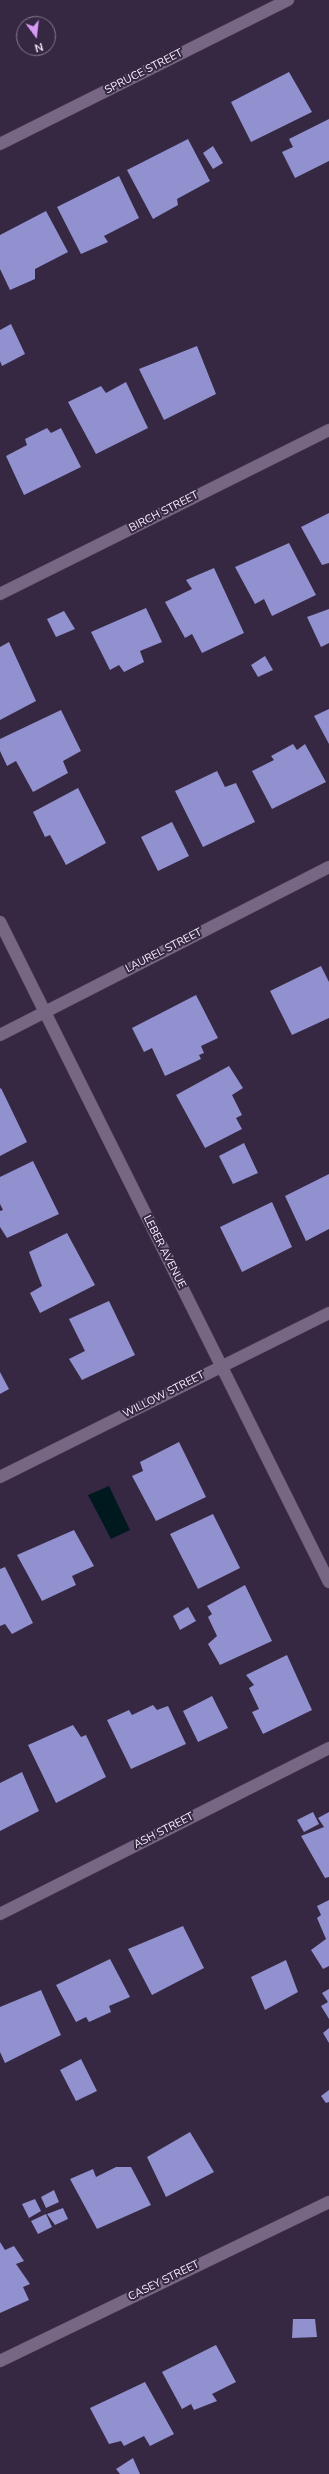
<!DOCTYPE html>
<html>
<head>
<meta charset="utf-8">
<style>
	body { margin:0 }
	#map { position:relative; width:329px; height:2474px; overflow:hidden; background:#362842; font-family:"Nunito Sans",sans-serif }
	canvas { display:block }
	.north { position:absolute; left:16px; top:16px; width:40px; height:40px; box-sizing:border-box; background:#362842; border:1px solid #83788d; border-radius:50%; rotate:165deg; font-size:11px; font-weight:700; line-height:16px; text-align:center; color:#f6effd }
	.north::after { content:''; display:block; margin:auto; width:14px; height:18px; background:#d99af7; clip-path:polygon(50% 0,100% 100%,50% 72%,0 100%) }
</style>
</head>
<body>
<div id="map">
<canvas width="329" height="2474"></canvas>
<div class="north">N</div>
</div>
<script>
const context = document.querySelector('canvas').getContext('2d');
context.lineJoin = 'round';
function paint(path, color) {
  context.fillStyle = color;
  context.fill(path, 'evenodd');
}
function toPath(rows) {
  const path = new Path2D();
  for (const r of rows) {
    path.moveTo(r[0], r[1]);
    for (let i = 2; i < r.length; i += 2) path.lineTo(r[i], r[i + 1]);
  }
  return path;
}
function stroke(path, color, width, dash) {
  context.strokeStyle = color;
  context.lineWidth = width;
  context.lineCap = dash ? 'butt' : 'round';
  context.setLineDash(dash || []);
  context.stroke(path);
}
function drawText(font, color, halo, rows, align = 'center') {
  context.font = font + ' "Nunito Sans",sans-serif';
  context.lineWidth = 4;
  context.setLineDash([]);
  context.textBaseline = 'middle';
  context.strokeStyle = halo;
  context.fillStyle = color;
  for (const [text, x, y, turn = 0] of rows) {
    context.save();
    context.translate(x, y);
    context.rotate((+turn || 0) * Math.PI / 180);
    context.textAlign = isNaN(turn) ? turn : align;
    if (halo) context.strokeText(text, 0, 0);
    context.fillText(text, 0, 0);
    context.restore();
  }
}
const water = toPath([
	[109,1486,130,1530,111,1539,88,1495]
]);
const building = toPath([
	[289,72,312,112,251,142,231,102],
	[329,119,329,161,295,178,282,152,293,147,289,139],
	[188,139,210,181,177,199,178,205,153,219,127,170],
	[213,146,223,163,213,169,203,153],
	[119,176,139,218,104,236,108,242,81,254,57,207],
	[46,211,68,252,35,269,35,279,10,290,0,269,0,235],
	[11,324,25,354,2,366,0,361,0,330],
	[197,346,216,394,164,420,139,369],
	[126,382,148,428,96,454,68,402,101,386,106,393],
	[47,428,51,433,61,428,81,467,24,495,6,456,27,445,25,439],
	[329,513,329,563,322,565,301,527],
	[289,543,316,595,272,616,264,599,255,604,235,567],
	[214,568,244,633,202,653,192,634,185,638,165,602,192,589,186,580],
	[146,608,162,642,140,651,144,662,124,672,119,665,110,670,91,632],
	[329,609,329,643,321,647,307,617],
	[64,611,75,629,56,637,47,619],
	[9,642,36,701,0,720,0,647],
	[265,656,273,670,258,677,251,665],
	[329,709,329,744,314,716],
	[61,710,81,751,63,761,68,773,33,792,16,761,7,766,0,751,0,739],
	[293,744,297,750,305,744,326,782,272,809,252,771,274,760,271,756],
	[217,771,225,787,236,783,255,822,203,847,175,791],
	[78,788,106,843,66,865,50,835,45,837,33,812],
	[172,822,189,856,158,871,141,837],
	[321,966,329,982,329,1018,292,1035,270,991],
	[196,995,218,1038,201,1046,204,1053,199,1055,201,1059,165,1076,152,1048,144,1052,132,1028],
	[229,1066,243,1088,232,1095,242,1115,236,1118,242,1129,205,1148,176,1095],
	[1,1088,27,1142,0,1156,0,1089],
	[244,1143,258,1173,233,1184,219,1156],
	[33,1161,59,1214,7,1238,0,1227,0,1211,3,1210,0,1204,0,1177],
	[329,1174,329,1229,306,1241,285,1196],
	[272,1202,292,1247,242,1272,220,1227],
	[67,1233,95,1285,40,1313,30,1293,42,1286,29,1252],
	[109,1301,135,1355,82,1380,69,1359,85,1351,69,1319],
	[0,1372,9,1389,0,1394],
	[179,1442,206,1497,156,1521,132,1476,143,1471,140,1462],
	[213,1514,240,1568,198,1589,170,1534],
	[74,1530,94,1566,72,1576,76,1585,42,1601,17,1555],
	[5,1567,33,1623,12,1634,5,1624,0,1626,0,1569],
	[245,1585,272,1641,220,1665,208,1644,217,1636,208,1617,212,1614,207,1606],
	[188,1607,196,1621,180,1630,173,1616],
	[287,1655,312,1710,263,1734,252,1712,259,1709,249,1688,254,1685,246,1675],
	[212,1696,228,1728,198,1742,183,1711],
	[153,1705,157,1710,168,1706,186,1744,131,1769,107,1720,129,1710,132,1715],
	[73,1725,81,1737,86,1735,106,1777,56,1803,28,1745],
	[22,1772,39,1811,0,1831,0,1783],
	[313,1812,319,1824,304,1832,297,1820],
	[329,1812,329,1877,325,1878,301,1836,324,1827,318,1818],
	[329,1900,329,1966,323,1969,311,1950,326,1939,317,1918,321,1915,317,1906],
	[183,1926,204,1968,152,1995,128,1949],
	[110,1959,130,1997,109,2006,111,2012,89,2022,86,2017,76,2022,56,1985],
	[286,1960,298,1992,265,2010,251,1977],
	[329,1989,329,2019,321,2006,328,2002,322,1993],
	[41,1990,61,2035,5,2063,0,2052,0,2007],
	[329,2028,329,2043,323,2033],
	[81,2059,97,2091,76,2101,60,2070],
	[329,2090,329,2102,326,2103,321,2096],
	[190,2132,214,2172,166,2197,147,2157],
	[116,2167,131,2167,151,2205,97,2229,70,2179,93,2169,96,2177],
	[54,2190,59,2202,46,2208,41,2197],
	[35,2199,41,2211,29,2218,22,2204],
	[63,2208,68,2219,55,2225,47,2214],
	[46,2214,52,2227,38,2234,31,2221],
	[0,2242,5,2250,14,2246,24,2261,16,2264,30,2284,23,2287,29,2300,0,2313],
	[293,2319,315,2319,317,2337,292,2338],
	[216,2345,236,2382,212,2394,217,2401,194,2410,191,2404,182,2409,162,2372],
	[145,2382,174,2434,150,2446,144,2436,124,2446,121,2441,109,2444,90,2408],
	[133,2458,140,2474,120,2474,116,2469]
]);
const street = toPath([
	[0,144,288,0],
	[0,594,329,430],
	[0,922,329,1582],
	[0,1035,329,867],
	[0,1477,329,1313],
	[0,1914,329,1748],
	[0,2361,329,2202]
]);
const streetNames = [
	["SPRUCE STREET",144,72,-27],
	["BIRCH STREET",164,512,-27],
	["LAUREL STREET",164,951,-27],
	["LEBER AVENUE",164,1252,63],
	["WILLOW STREET",164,1395,-27],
	["ASH STREET",164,1831,-27],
	["CASEY STREET",164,2281,-26]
];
paint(water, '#00191f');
paint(building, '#9091ce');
stroke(street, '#52465b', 13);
stroke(street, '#776785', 12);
drawText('11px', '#f6effd', '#362842', streetNames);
</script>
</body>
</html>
